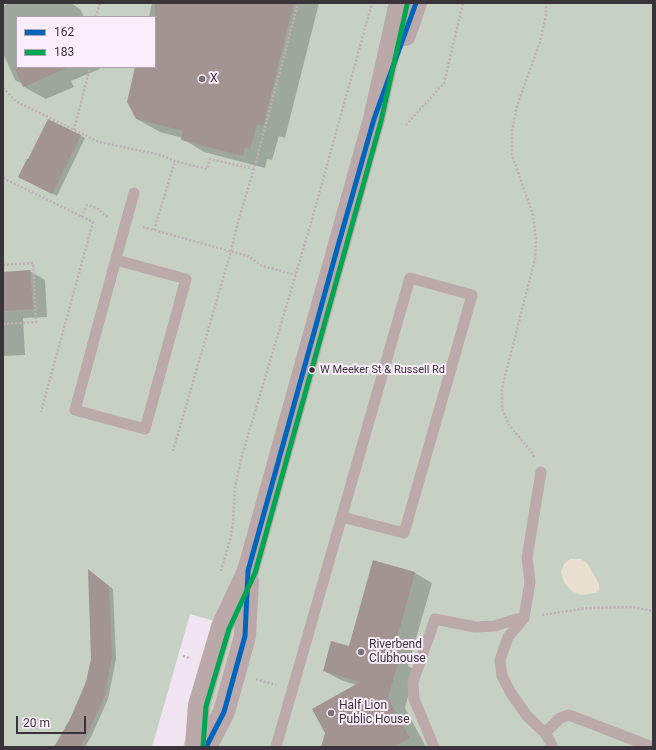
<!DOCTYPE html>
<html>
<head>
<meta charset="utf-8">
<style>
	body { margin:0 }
	#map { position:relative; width:656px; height:750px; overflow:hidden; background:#f0e4f0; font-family:Roboto,sans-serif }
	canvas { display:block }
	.frame { position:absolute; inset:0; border:4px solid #3b333c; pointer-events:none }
	.legend { position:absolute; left:16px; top:16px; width:140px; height:52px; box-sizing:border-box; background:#fceefd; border:1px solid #afa3b0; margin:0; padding:5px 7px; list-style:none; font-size:12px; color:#3b333c }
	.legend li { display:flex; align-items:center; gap:8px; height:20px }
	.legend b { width:20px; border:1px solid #afa3b0 }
	.scale { position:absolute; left:16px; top:716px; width:70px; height:18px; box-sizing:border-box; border:2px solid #3b333c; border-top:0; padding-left:5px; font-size:12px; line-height:14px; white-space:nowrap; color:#3b333c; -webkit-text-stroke:3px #fceefd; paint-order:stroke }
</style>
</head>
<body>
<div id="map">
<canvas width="656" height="750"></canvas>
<div class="frame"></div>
<ul class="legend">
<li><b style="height:5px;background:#0065bd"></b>162</li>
<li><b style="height:5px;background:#00a651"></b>183</li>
</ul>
<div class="scale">20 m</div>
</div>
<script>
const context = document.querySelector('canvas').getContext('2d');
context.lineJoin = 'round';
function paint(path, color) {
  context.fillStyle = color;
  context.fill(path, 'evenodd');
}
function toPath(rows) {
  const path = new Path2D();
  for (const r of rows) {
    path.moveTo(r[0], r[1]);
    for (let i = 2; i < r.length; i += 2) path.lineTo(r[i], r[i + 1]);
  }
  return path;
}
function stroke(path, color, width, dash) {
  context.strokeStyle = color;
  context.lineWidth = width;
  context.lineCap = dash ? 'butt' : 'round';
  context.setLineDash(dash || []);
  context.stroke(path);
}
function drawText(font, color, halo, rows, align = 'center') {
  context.font = font + ' Roboto,sans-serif';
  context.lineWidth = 4;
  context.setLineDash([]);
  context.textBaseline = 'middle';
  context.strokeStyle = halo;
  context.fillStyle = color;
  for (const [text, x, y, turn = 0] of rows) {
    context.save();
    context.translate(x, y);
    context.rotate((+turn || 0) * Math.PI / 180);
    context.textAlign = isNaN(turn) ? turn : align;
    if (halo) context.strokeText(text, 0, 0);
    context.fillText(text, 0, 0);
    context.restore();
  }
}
const green = toPath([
	[3,3,653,3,653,747,183,747,217,622,190,614,152,747,3,747],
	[17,17,155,17,155,67,17,67]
]);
const sand = toPath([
	[570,559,581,559,587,563,599,584,599,590,596,593,581,595,572,591,565,584,563,579,561,572,564,564]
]);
const shadow = toPath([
	[10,3,71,3,80,9,84,17,17,17,17,67,99,67,100,69,71,81,74,87,46,99,24,87,23,84,15,80,3,53,3,6],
	[152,3,319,3,285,138,279,136,272,160,267,159,265,168,204,152,183,139,183,138,160,132,137,119,137,67,155,67,155,17,149,17],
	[49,120,85,138,57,196,23,179,29,161],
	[30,271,45,280,47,317,23,318,25,355,3,356,3,273],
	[374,561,415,573,432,583,408,666,415,670,405,708,426,747,322,747,356,685,341,680,324,671,349,647],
	[89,571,113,589,116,659,108,699,91,737,85,747,55,747,71,719,87,683,92,659]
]);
const building = toPath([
	[155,3,294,3,263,126,257,124,250,149,245,147,243,156,181,140,183,131,136,119,127,102,135,67,155,67],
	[14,67,69,67,23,87],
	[48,119,81,135,52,194,18,177,27,159,28,159],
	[30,270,33,309,3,311,3,272],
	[373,560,415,572,392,657,399,659,388,698,410,738,393,747,321,747,325,733,312,709,360,682,323,671,331,641,349,646],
	[88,569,109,586,112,657,104,697,87,735,80,747,54,747,70,719,86,682,91,659]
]);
const path = toPath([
	[96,17,100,3],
	[3,88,17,102,99,142,161,155,175,161,207,169,210,159,254,169],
	[406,125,444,83,463,3],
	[74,130,90,67],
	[3,178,93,222,41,412],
	[81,217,87,205,97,208,105,216,110,217],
	[143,227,248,256,262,266,296,275],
	[154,230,175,161],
	[3,265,33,263,36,322,3,324],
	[173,451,231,251,237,225,254,169,298,3],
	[534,457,533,454,509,425,502,409,502,388,535,259,536,240,533,215,512,155,512,131,517,106,540,42,546,15,546,3],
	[221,571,231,536,233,523,235,488,241,459,311,223,372,3],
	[542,615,587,608,632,607,653,611],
	[183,656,189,658],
	[256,679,276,685]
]);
const service = toPath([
	[116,260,186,279,145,429,75,410,126,222,134,193],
	[541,472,527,558,530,582,524,618,508,637,500,660,502,676,511,693,527,716,545,733,552,745,552,747],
	[545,733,560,718,569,715,652,747],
	[276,747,410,278,472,295,404,533,342,517],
	[434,747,414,699,413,682,435,619,475,627,495,626,513,620,524,618]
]);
const secondary = toPath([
	[405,35,416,3],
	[196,747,199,705,222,627,248,571,374,119,400,3],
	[206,747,224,712,245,636,248,581]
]);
const bus1 = toPath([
	[206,747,224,712,245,636,248,571,336,253,374,119,416,3]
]);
const bus2 = toPath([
	[203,747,206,706,229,629,255,573,381,121,407,5]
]);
const markers = [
	[202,79,4,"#7a717b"],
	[312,370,3.5,"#3b333c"],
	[361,652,4,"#7a717b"],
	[331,713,4,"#7a717b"]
];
const busNames = [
	["W Meeker St & Russell Rd",320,370]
];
const poiNames = [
	["X",210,79],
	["Riverbend",369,645],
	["Clubhouse",369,659],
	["Half Lion",339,706],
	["Public House",339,720]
];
paint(green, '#c6d1c3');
paint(sand, '#eae0d1');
paint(shadow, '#0003');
paint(building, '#a19491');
stroke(path, '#beb1b3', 2.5, [2, 2]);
stroke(service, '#bbaaa9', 11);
stroke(secondary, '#bba8a9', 22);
stroke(bus1, '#0065bd', 5);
stroke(bus2, '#00a651', 5);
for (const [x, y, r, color] of markers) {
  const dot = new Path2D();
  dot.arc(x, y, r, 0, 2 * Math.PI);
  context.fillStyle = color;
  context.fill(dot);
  stroke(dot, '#fceefd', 1.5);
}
drawText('11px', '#3b333c', '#fceefd', busNames, 'left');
drawText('12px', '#3b333c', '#fceefd', poiNames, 'left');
</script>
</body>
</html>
